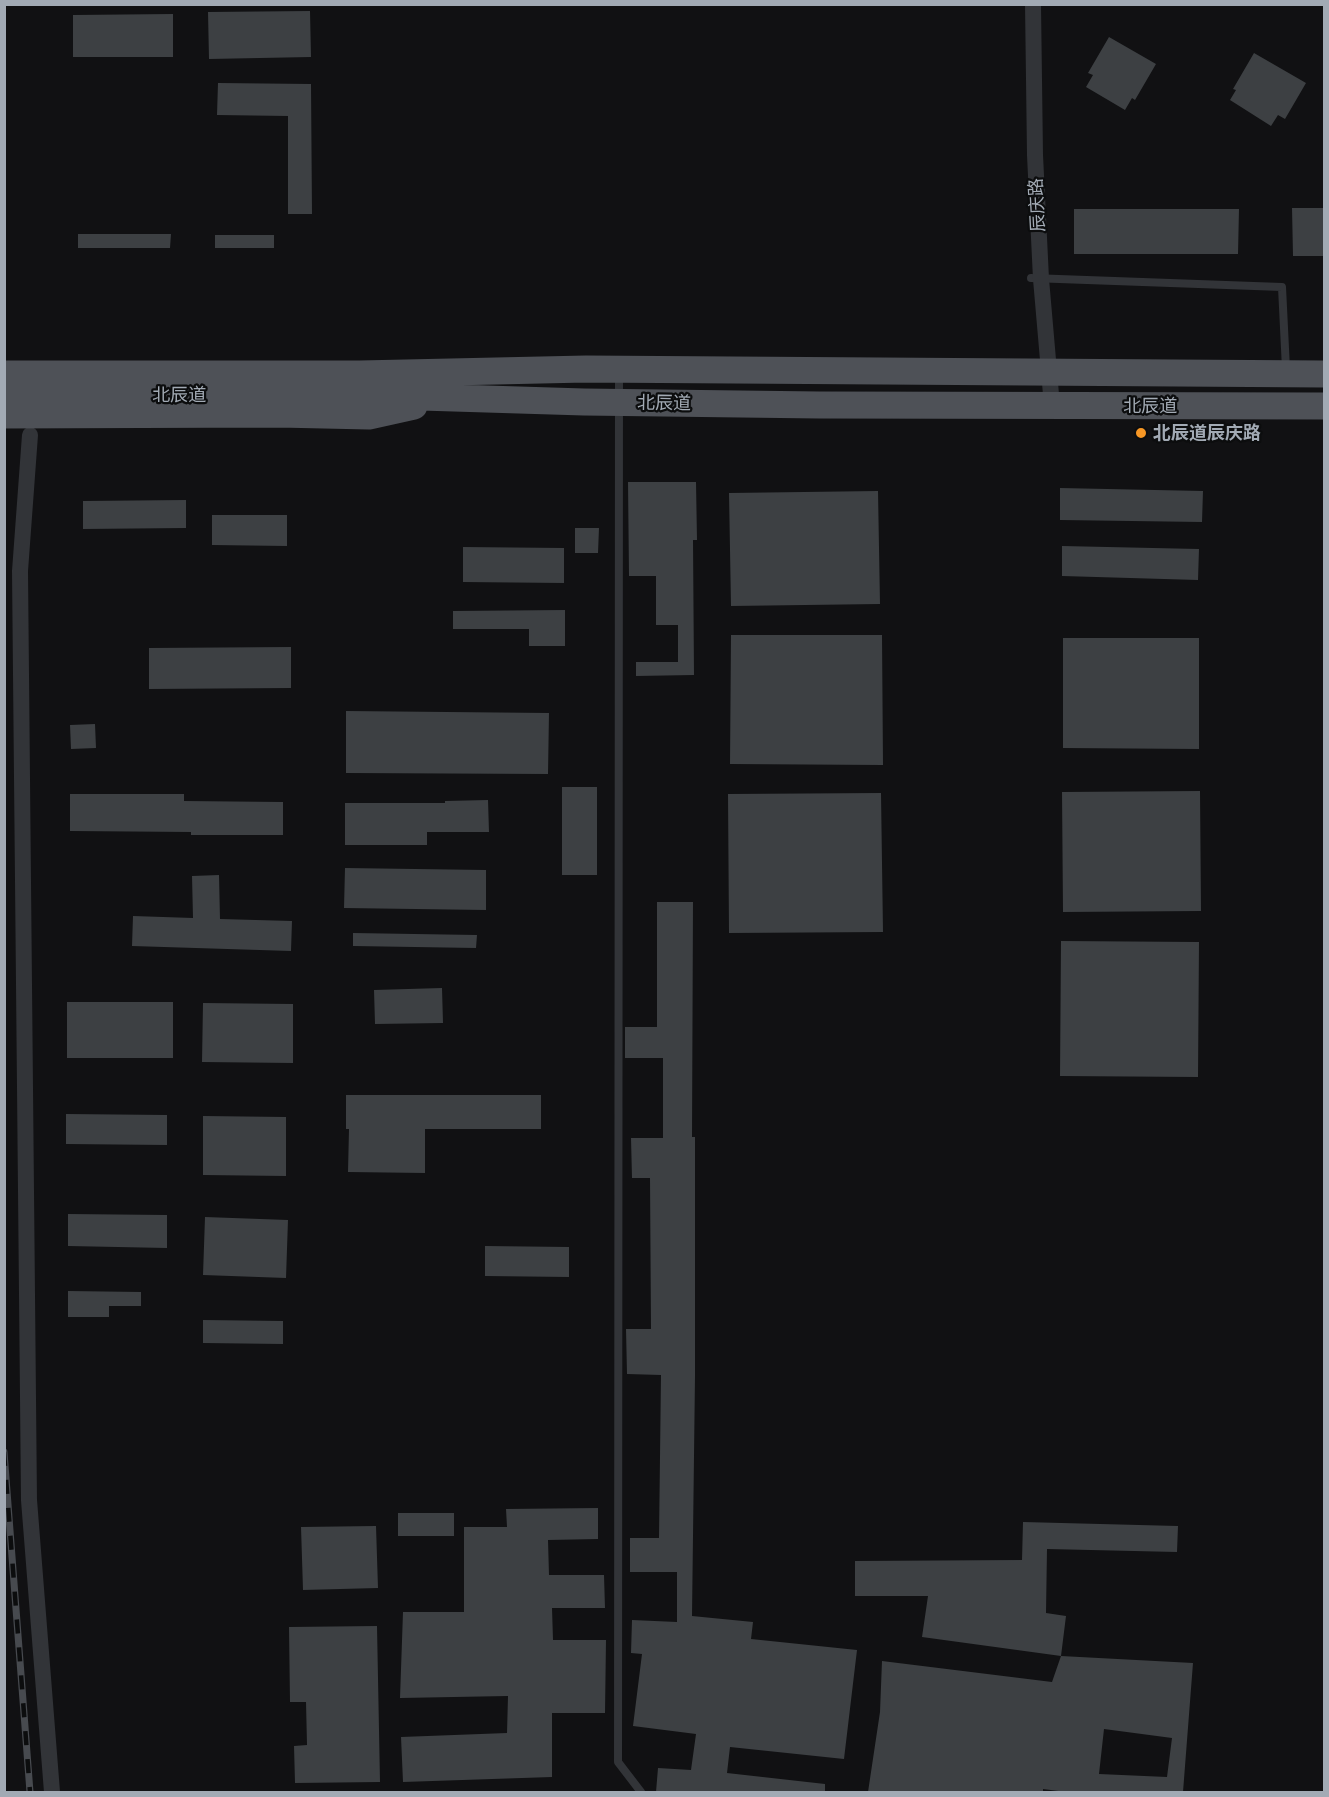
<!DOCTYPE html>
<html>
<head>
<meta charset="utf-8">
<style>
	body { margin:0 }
	#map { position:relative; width:1329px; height:1797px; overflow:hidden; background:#111113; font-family:Ubuntu,sans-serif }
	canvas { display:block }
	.frame { position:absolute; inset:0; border:6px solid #a2aab4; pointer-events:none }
</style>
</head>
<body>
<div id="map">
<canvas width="1329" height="1797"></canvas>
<div class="frame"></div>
</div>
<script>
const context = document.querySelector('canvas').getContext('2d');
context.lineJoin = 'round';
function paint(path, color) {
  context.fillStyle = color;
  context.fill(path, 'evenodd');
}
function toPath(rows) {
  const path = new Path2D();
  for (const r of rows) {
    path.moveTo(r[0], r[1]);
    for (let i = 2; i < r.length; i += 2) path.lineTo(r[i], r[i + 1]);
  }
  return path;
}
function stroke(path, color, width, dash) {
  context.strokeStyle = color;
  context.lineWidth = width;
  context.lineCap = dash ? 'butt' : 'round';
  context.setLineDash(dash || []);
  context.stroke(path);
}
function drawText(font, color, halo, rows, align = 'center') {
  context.font = font + ' Ubuntu,"Noto Sans SC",sans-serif';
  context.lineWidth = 4.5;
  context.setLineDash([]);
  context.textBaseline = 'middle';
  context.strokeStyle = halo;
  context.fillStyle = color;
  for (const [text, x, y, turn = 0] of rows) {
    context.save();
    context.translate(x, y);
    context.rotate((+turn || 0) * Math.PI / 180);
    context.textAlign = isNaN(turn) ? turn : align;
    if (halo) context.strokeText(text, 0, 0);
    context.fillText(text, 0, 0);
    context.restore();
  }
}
const building = toPath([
	[310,11,311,57,209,59,208,12],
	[173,14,173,57,73,57,73,15],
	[1109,37,1156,64,1135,100,1132,98,1125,110,1086,87,1093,75,1088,73],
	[1254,53,1306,83,1285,119,1278,115,1271,126,1230,100,1236,90,1233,89],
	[218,83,311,84,312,214,288,214,288,116,217,115],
	[1292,208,1324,208,1324,256,1293,256],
	[1074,209,1239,209,1238,254,1074,254],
	[78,234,171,234,170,248,78,248],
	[215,235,274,235,274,248,215,248],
	[628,482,696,482,697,540,693,540,694,675,636,676,636,662,678,662,678,625,656,625,656,576,629,576],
	[1060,488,1203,491,1202,522,1060,520],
	[878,491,880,604,731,606,729,493],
	[186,500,186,528,83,529,83,501],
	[212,515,287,515,287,546,212,545],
	[575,528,599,528,598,553,575,553],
	[1062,546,1199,549,1198,580,1062,576],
	[463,547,564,548,564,583,463,582],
	[565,610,565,646,529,646,529,629,453,629,453,611],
	[731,635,882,635,883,765,730,764],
	[1063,638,1199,638,1199,749,1063,748],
	[291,647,291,688,149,689,149,648],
	[346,711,549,713,548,774,346,773],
	[95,724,96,748,71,749,70,725],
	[562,787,597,787,597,875,562,875],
	[1200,791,1201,911,1063,912,1062,792],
	[881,793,883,932,729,933,728,794],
	[70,794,184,794,184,801,283,802,283,835,191,835,191,832,70,831],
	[488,800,489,832,427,832,427,845,345,845,345,803,445,803,445,801],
	[345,868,486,870,486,910,344,908],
	[219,875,220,919,292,921,291,951,132,946,133,916,193,918,192,876],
	[657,902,693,902,692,1137,695,1137,695,1376,692,1616,753,1622,751,1639,857,1650,844,1759,730,1747,727,1773,825,1784,825,1792,656,1792,658,1768,691,1770,696,1734,633,1726,642,1654,631,1653,632,1620,677,1622,677,1572,630,1572,630,1538,659,1538,661,1375,627,1374,626,1329,651,1329,650,1178,632,1178,631,1138,663,1138,663,1058,625,1058,625,1027,657,1027],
	[353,933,477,935,476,948,353,946],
	[1061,941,1199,942,1198,1077,1060,1076],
	[442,988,443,1023,375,1024,374,990],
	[67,1002,173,1002,173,1058,67,1058],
	[203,1003,293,1004,293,1063,202,1062],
	[346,1095,541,1095,541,1129,425,1129,425,1173,348,1172,349,1129,346,1129],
	[66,1114,167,1115,167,1145,66,1144],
	[203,1116,286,1117,286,1176,203,1175],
	[68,1214,167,1215,167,1248,68,1246],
	[205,1217,288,1220,286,1278,203,1275],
	[485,1246,569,1247,569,1277,485,1276],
	[68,1291,141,1292,141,1306,109,1306,109,1317,68,1317],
	[203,1320,283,1321,283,1344,203,1343],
	[598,1508,598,1539,548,1540,549,1575,604,1575,605,1608,552,1608,553,1640,606,1640,605,1713,552,1713,552,1777,403,1782,401,1737,507,1733,508,1696,400,1698,403,1612,464,1612,464,1527,507,1527,506,1509],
	[398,1513,454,1513,454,1536,398,1536],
	[1023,1522,1178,1526,1177,1552,1047,1549,1046,1613,1066,1616,1061,1656,922,1637,928,1596,855,1596,855,1561,1022,1560],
	[376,1526,378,1588,303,1590,301,1527],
	[377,1626,380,1782,295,1783,294,1746,307,1745,306,1702,290,1702,289,1627],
	[1061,1656,1193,1663,1183,1792,1066,1792,1043,1789,1043,1792,868,1792,880,1712,882,1661,1052,1682],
	[1104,1729,1172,1738,1167,1777,1099,1774]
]);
const service = toPath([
	[1031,278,1282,287,1286,369],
	[619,373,618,1762,641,1792]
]);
const minor = toPath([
	[1033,4,1035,155,1041,279,1052,406],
	[30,435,20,571,29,1500,52,1792]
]);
const primary = toPath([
	[4,374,360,374,586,369,1324,374],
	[4,395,356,395,584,402,819,405,1324,406],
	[4,415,279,414,369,416,414,406]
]);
const rail = toPath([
	[4,1452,30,1792]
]);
const markers = [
	[1141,433,6,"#f79725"]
];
const streetNames = [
	["辰庆路",1037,205,-93],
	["北辰道",179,395],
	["北辰道",664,403,1],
	["北辰道",1150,406]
];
const poiNames = [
	["北辰道辰庆路",1153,433]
];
paint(building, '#3d4043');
stroke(service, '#323438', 8);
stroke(minor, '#323438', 16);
stroke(primary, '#4e5157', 27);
stroke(rail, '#474a4f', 7);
stroke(rail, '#0c0d0e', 4.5, [14]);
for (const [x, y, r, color] of markers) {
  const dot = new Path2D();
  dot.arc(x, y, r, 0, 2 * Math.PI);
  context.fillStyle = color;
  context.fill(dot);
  stroke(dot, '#0c0d0e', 2);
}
drawText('18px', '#a2aab4', '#0c0d0e', streetNames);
drawText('bold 18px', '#a2aab4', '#0c0d0e', poiNames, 'left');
</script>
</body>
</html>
